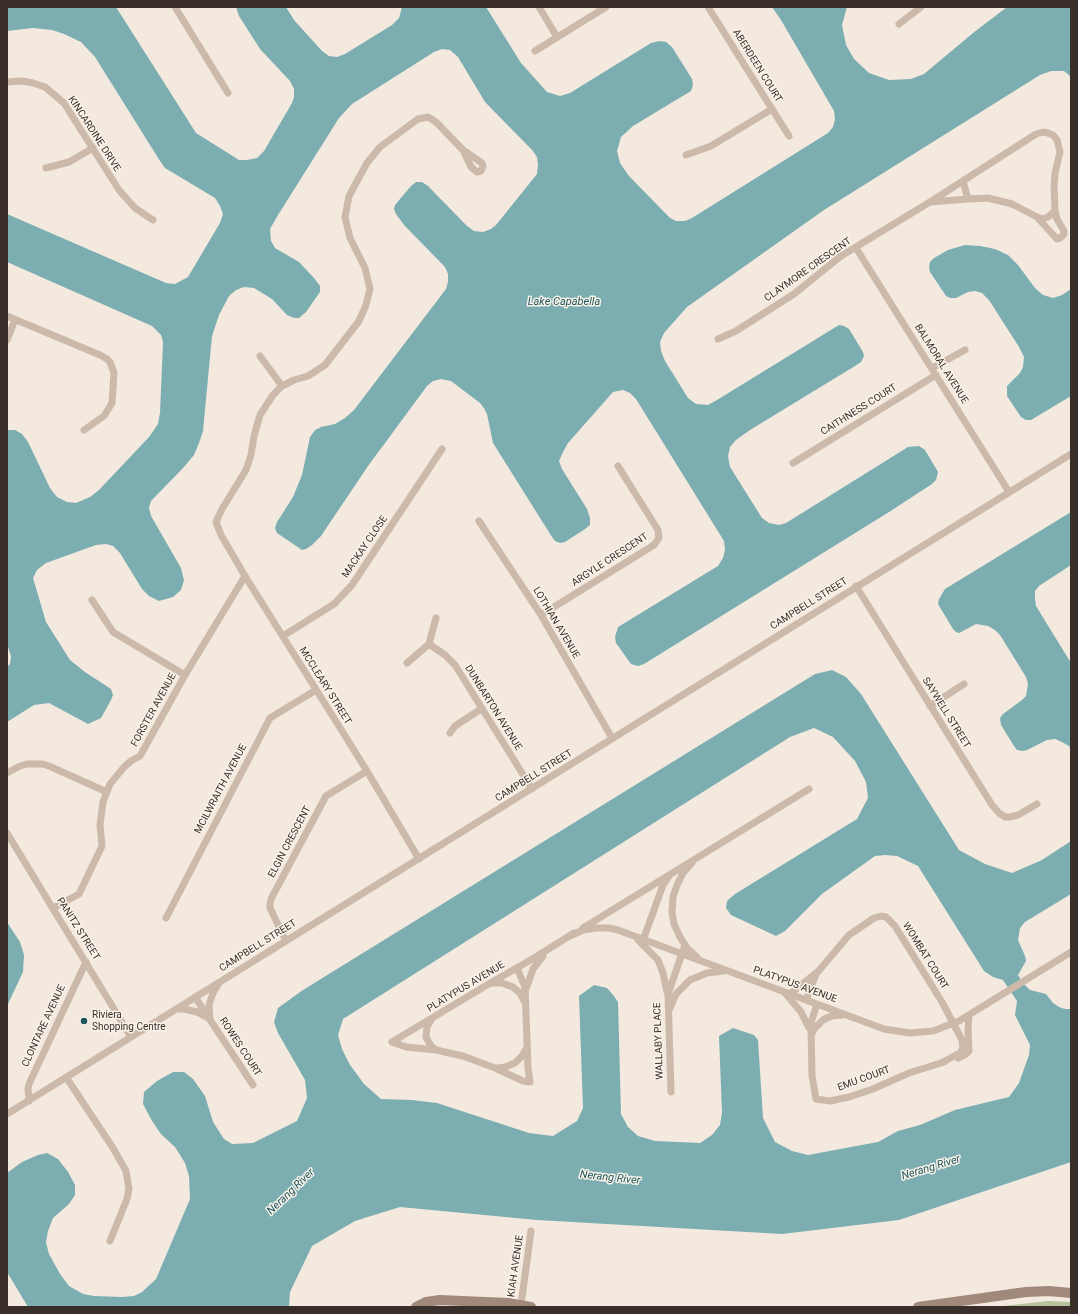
<!DOCTYPE html>
<html>
<head>
<meta charset="utf-8">
<style>
	body { margin:0 }
	#map { position:relative; width:1078px; height:1314px; overflow:hidden; background:#f3e9de; font-family:Roboto,sans-serif }
	canvas { display:block }
	.frame { position:absolute; inset:0; border:8px solid #392e29; pointer-events:none }
</style>
</head>
<body>
<div id="map">
<canvas width="1078" height="1314"></canvas>
<div class="frame"></div>
</div>
<script>
const context = document.querySelector('canvas').getContext('2d');
context.lineJoin = 'round';
function paint(path, color) {
  context.fillStyle = color;
  context.fill(path, 'evenodd');
}
function toPath(rows) {
  const path = new Path2D();
  for (const r of rows) {
    path.moveTo(r[0], r[1]);
    for (let i = 2; i < r.length; i += 2) path.lineTo(r[i], r[i + 1]);
  }
  return path;
}
function stroke(path, color, width, dash) {
  context.strokeStyle = color;
  context.lineWidth = width;
  context.lineCap = dash ? 'butt' : 'round';
  context.setLineDash(dash || []);
  context.stroke(path);
}
function drawText(font, color, halo, rows, align = 'center') {
  context.font = font + ' Roboto,sans-serif';
  context.lineWidth = 3;
  context.setLineDash([]);
  context.textBaseline = 'middle';
  context.strokeStyle = halo;
  context.fillStyle = color;
  for (const [text, x, y, turn = 0] of rows) {
    context.save();
    context.translate(x, y);
    context.rotate((+turn || 0) * Math.PI / 180);
    context.textAlign = isNaN(turn) ? turn : align;
    if (halo) context.strokeText(text, 0, 0);
    context.fillText(text, 0, 0);
    context.restore();
  }
}
const green = toPath([
	[1048,1301,1071,1302,1071,1307,994,1307]
]);
const water = toPath([
	[7,7,116,7,196,133,239,160,247,160,257,158,264,151,292,103,294,97,294,89,290,81,260,49,239,16,236,7,286,7,294,20,322,51,329,56,337,57,345,54,392,25,399,18,402,7,486,7,521,63,547,92,560,96,570,93,651,43,659,41,666,42,672,47,692,79,693,85,691,91,633,126,621,137,617,151,620,163,629,176,670,218,676,221,685,221,692,218,828,133,833,127,835,119,834,111,781,20,772,7,847,7,842,25,846,45,854,59,869,73,889,80,911,79,924,74,973,33,1007,7,1071,7,1071,77,1064,71,1051,71,1040,75,824,210,687,307,664,333,660,342,661,351,665,361,688,398,696,404,708,405,717,400,839,325,844,326,849,329,863,352,864,356,861,362,855,366,750,430,736,440,730,447,728,456,730,467,762,518,769,523,779,525,786,523,908,447,919,446,925,450,938,472,936,480,932,484,889,512,644,664,638,666,631,664,616,643,615,637,618,627,718,566,723,558,725,550,724,541,636,399,630,393,623,390,613,392,568,443,563,452,559,461,562,469,587,509,590,518,590,525,585,529,565,542,560,543,555,541,552,537,493,443,487,414,484,408,480,403,451,381,441,379,433,381,427,386,368,466,321,536,312,545,306,549,302,550,277,533,275,528,277,522,293,497,302,475,310,437,315,430,321,427,335,424,345,418,354,410,446,289,448,282,448,274,445,267,404,225,396,214,394,209,395,205,411,186,416,182,422,182,428,186,467,226,474,231,483,232,491,229,496,225,537,174,538,165,537,157,533,151,485,102,458,57,450,50,442,49,434,52,352,104,339,118,278,215,270,229,271,241,275,248,299,262,314,278,320,286,320,292,306,312,299,318,294,318,287,315,272,299,254,288,244,287,236,290,229,296,219,315,212,336,203,431,199,443,194,455,183,468,151,501,149,508,151,516,181,568,184,580,181,590,173,597,159,601,149,596,142,589,120,553,113,546,106,544,96,545,46,563,37,570,33,578,46,622,70,660,85,672,111,689,113,695,111,700,101,718,88,724,49,703,34,705,7,722,7,667,10,664,11,656,7,644,7,430,15,430,22,434,28,442,50,488,57,497,67,502,76,503,90,497,99,490,149,437,158,424,160,413,163,342,161,335,152,326,7,262,7,214,166,283,175,284,188,277,220,223,223,214,220,206,215,198,165,168,160,161,95,57,81,42,64,34,52,30,33,28,7,31],
	[965,245,980,246,995,249,1008,255,1018,265,1035,288,1043,295,1053,298,1062,295,1071,289,1071,396,1031,420,1026,420,1021,417,1007,396,1007,386,1020,373,1023,367,1024,357,1019,347,989,300,982,293,975,291,968,292,956,298,950,298,946,296,930,272,929,267,930,262,934,258,948,250],
	[1071,512,1071,565,1039,586,1035,591,1035,599,1036,606,1071,663,1071,750,1069,746,1062,742,1055,739,1047,740,1027,750,1023,751,1017,750,1014,746,1001,725,1000,718,1003,714,1022,700,1026,696,1028,684,1026,677,1000,635,995,630,988,626,976,624,959,633,956,632,953,629,938,604,939,599,945,589],
	[832,670,846,677,861,694,959,850,985,864,1012,873,1042,860,1071,841,1071,894,1025,922,1020,928,1018,940,1025,956,1026,961,1018,975,1023,983,1030,990,1046,994,1053,1003,1059,1007,1065,1009,1071,1009,1071,1162,899,1220,782,1234,537,1220,400,1207,355,1221,312,1246,290,1292,289,1307,28,1307,7,1272,7,1173,22,1162,38,1155,47,1153,58,1159,68,1172,75,1185,75,1195,69,1204,53,1218,48,1231,46,1242,49,1254,60,1274,69,1286,83,1294,94,1296,122,1297,134,1296,142,1292,156,1279,190,1199,189,1176,185,1163,175,1147,161,1134,152,1121,143,1104,144,1092,157,1081,173,1072,184,1072,193,1079,205,1096,213,1122,224,1139,232,1144,253,1143,297,1121,307,1098,305,1080,278,1033,274,1022,278,1008,303,990,815,674],
	[814,728,833,737,855,761,866,782,868,798,857,819,735,894,727,901,726,908,731,915,776,936,785,931,822,894,875,856,885,855,897,856,918,866,984,971,993,977,1003,980,1017,1001,1015,1015,1030,1045,1029,1055,1019,1083,1009,1097,955,1110,920,1125,898,1131,878,1142,808,1155,792,1151,775,1142,763,1118,758,1040,754,1035,733,1028,719,1036,722,1113,720,1125,712,1135,700,1143,655,1141,638,1136,628,1127,621,1114,618,1002,614,996,607,988,594,985,579,996,583,1108,577,1121,553,1136,529,1133,437,1103,412,1100,381,1099,364,1084,350,1065,342,1049,338,1035,343,1019,790,737],
	[7,922,20,942,24,955,23,972,7,1006]
]);
const street = toPath([
	[175,7,228,93],
	[539,7,557,37],
	[708,7,789,136],
	[899,24,921,7],
	[535,51,606,7],
	[7,82,22,81,33,83,45,87,64,103,119,190,135,208,153,220],
	[686,155,711,146,772,109],
	[46,168,69,162,93,148],
	[963,181,968,199],
	[1037,217,1055,237,1057,239,1060,238,1064,234,1064,231,1057,219,1055,211],
	[856,248,1009,492],
	[7,316,100,355,107,359,110,362,114,373,112,403,104,416,84,430],
	[718,339,736,331,794,294,841,256,930,202,1036,134,1043,132,1048,133,1053,135,1057,140,1060,152,1055,173,1054,186,1055,211,1048,217,1042,219,1037,217,1012,204,988,198,968,199,930,202],
	[7,340,15,320],
	[260,356,282,386],
	[932,368,965,350],
	[793,463,936,375],
	[479,521,541,615,612,738],
	[856,586,992,805,999,813,1005,817,1010,817,1018,815,1037,804],
	[92,600,113,632,185,675],
	[541,615,654,545,659,538,658,530,618,466],
	[283,636,334,604,352,585,442,449],
	[429,644,445,655,455,665,532,789],
	[407,663,429,644,436,618],
	[930,706,964,684],
	[450,733,455,726,481,709],
	[7,773,20,766,27,764,42,764,49,766,107,792],
	[7,833,131,1037],
	[419,859,367,771,245,576,221,535,216,522,222,509,246,470,251,455,254,436,260,415,273,395,282,386,294,380,308,376,325,365,359,321,366,305,370,289,365,268,350,238,345,217,349,196,367,163,380,147,418,119,428,117,436,122,463,150,482,163,483,166,481,171,477,172,471,167,463,150],
	[692,863,683,873,677,885,673,897,672,912,674,924,680,937,687,948,697,957],
	[53,908,79,894,102,846,100,825,103,802,110,784,125,766,131,761,140,756,185,675,245,576],
	[166,918,270,718,316,690],
	[583,928,809,789],
	[570,936,583,930,595,928,609,928,618,930,884,1029,910,1033,933,1031,959,1021,1071,952],
	[638,940,658,960,663,973,667,992],
	[286,941,270,908,270,903,272,897,326,796,367,771],
	[642,943,663,885,669,876],
	[492,983,502,983,513,987,520,993,524,1001],
	[526,989,533,969,543,956],
	[785,993,801,1012,809,1028],
	[790,994,816,973],
	[195,997,253,1085],
	[806,1000,816,974,849,935,874,918,881,916,886,917,895,926,942,1002,962,1040,963,1048,960,1053,941,1063],
	[817,1004,811,1023,812,1076,816,1099,830,1101,849,1097,873,1089,909,1073,944,1062],
	[670,1008,676,994,690,980,707,973,724,971],
	[177,1009,184,1009,197,1012,210,1019,209,1005,213,993,219,983],
	[431,1020,427,1027,426,1037,431,1046,436,1050],
	[811,1035,815,1028,823,1020,831,1016,842,1015],
	[392,1042,487,985,534,958,574,933],
	[392,1042,406,1047,436,1050,463,1056,495,1068,523,1081,530,1082,528,1068,525,987,517,968],
	[958,1058,966,1054,969,1051,968,1030,969,1015],
	[497,1068,505,1067,515,1063,522,1056,526,1049],
	[66,1077,113,1148,126,1171,129,1189,127,1199,110,1241],
	[671,1092,668,994,685,945],
	[29,1101,28,1089,29,1084,86,962],
	[7,1114,1071,454],
	[521,1305,531,1231]
]);
const secondary = toPath([
	[416,1307,426,1302,440,1300,508,1303,531,1307],
	[918,1307,1026,1292,1049,1291,1071,1293]
]);
const markers = [
	[84,1021,4,"#1d575b"]
];
const streetNames = [
	["ABERDEEN COURT",757,66,58],
	["KINCARDINE DRIVE",94,134,57],
	["CLAYMORE CRESCENT",808,270,-35],
	["BALMORAL AVENUE",941,364,58],
	["CAITHNESS COURT",859,410,-32],
	["MACKAY CLOSE",365,547,-56],
	["ARGYLE CRESCENT",610,560,-33],
	["CAMPBELL STREET",809,604,-32],
	["LOTHIAN AVENUE",556,623,59],
	["MCCLEARY STREET",325,686,58],
	["DUNBARTON AVENUE",493,708,58],
	["FORSTER AVENUE",154,710,-61],
	["SAYWELL STREET",946,713,58],
	["CAMPBELL STREET",534,776,-32],
	["MCILWRAITH AVENUE",221,789,-62],
	["ELGIN CRESCENT",290,842,-62],
	["PANITZ STREET",78,929,58],
	["CAMPBELL STREET",258,946,-32],
	["WOMBAT COURT",925,956,58],
	["PLATYPUS AVENUE",795,985,20],
	["PLATYPUS AVENUE",466,987,-31],
	["CLONTARE AVENUE",44,1026,-65],
	["WALLABY PLACE",659,1041,-92],
	["ROWES COURT",240,1047,57],
	["EMU COURT",864,1079,-20],
	["KIAH AVENUE",516,1266,-82]
];
const poiNames = [
	["Riviera",92,1015],
	["Shopping Centre",92,1027]
];
const waterNames = [
	["Lake Capabella",564,302],
	["Nerang River",931,1168,-17],
	["Nerang River",610,1178,6],
	["Nerang River",291,1192,-44]
];
paint(green, '#b6c39d');
paint(water, '#7caeb1');
stroke(street, '#ccb9a9', 7);
stroke(secondary, '#a0887a', 10);
for (const [x, y, r, color] of markers) {
  const dot = new Path2D();
  dot.arc(x, y, r, 0, 2 * Math.PI);
  context.fillStyle = color;
  context.fill(dot);
  stroke(dot, '#faf3ea', 1.5);
}
drawText('10px', '#392e29', '#faf3ea', streetNames);
drawText('10px', '#392e29', '#faf3ea', poiNames, 'left');
drawText('italic 11px', '#1d575b', '#faf3ea', waterNames);
</script>
</body>
</html>
